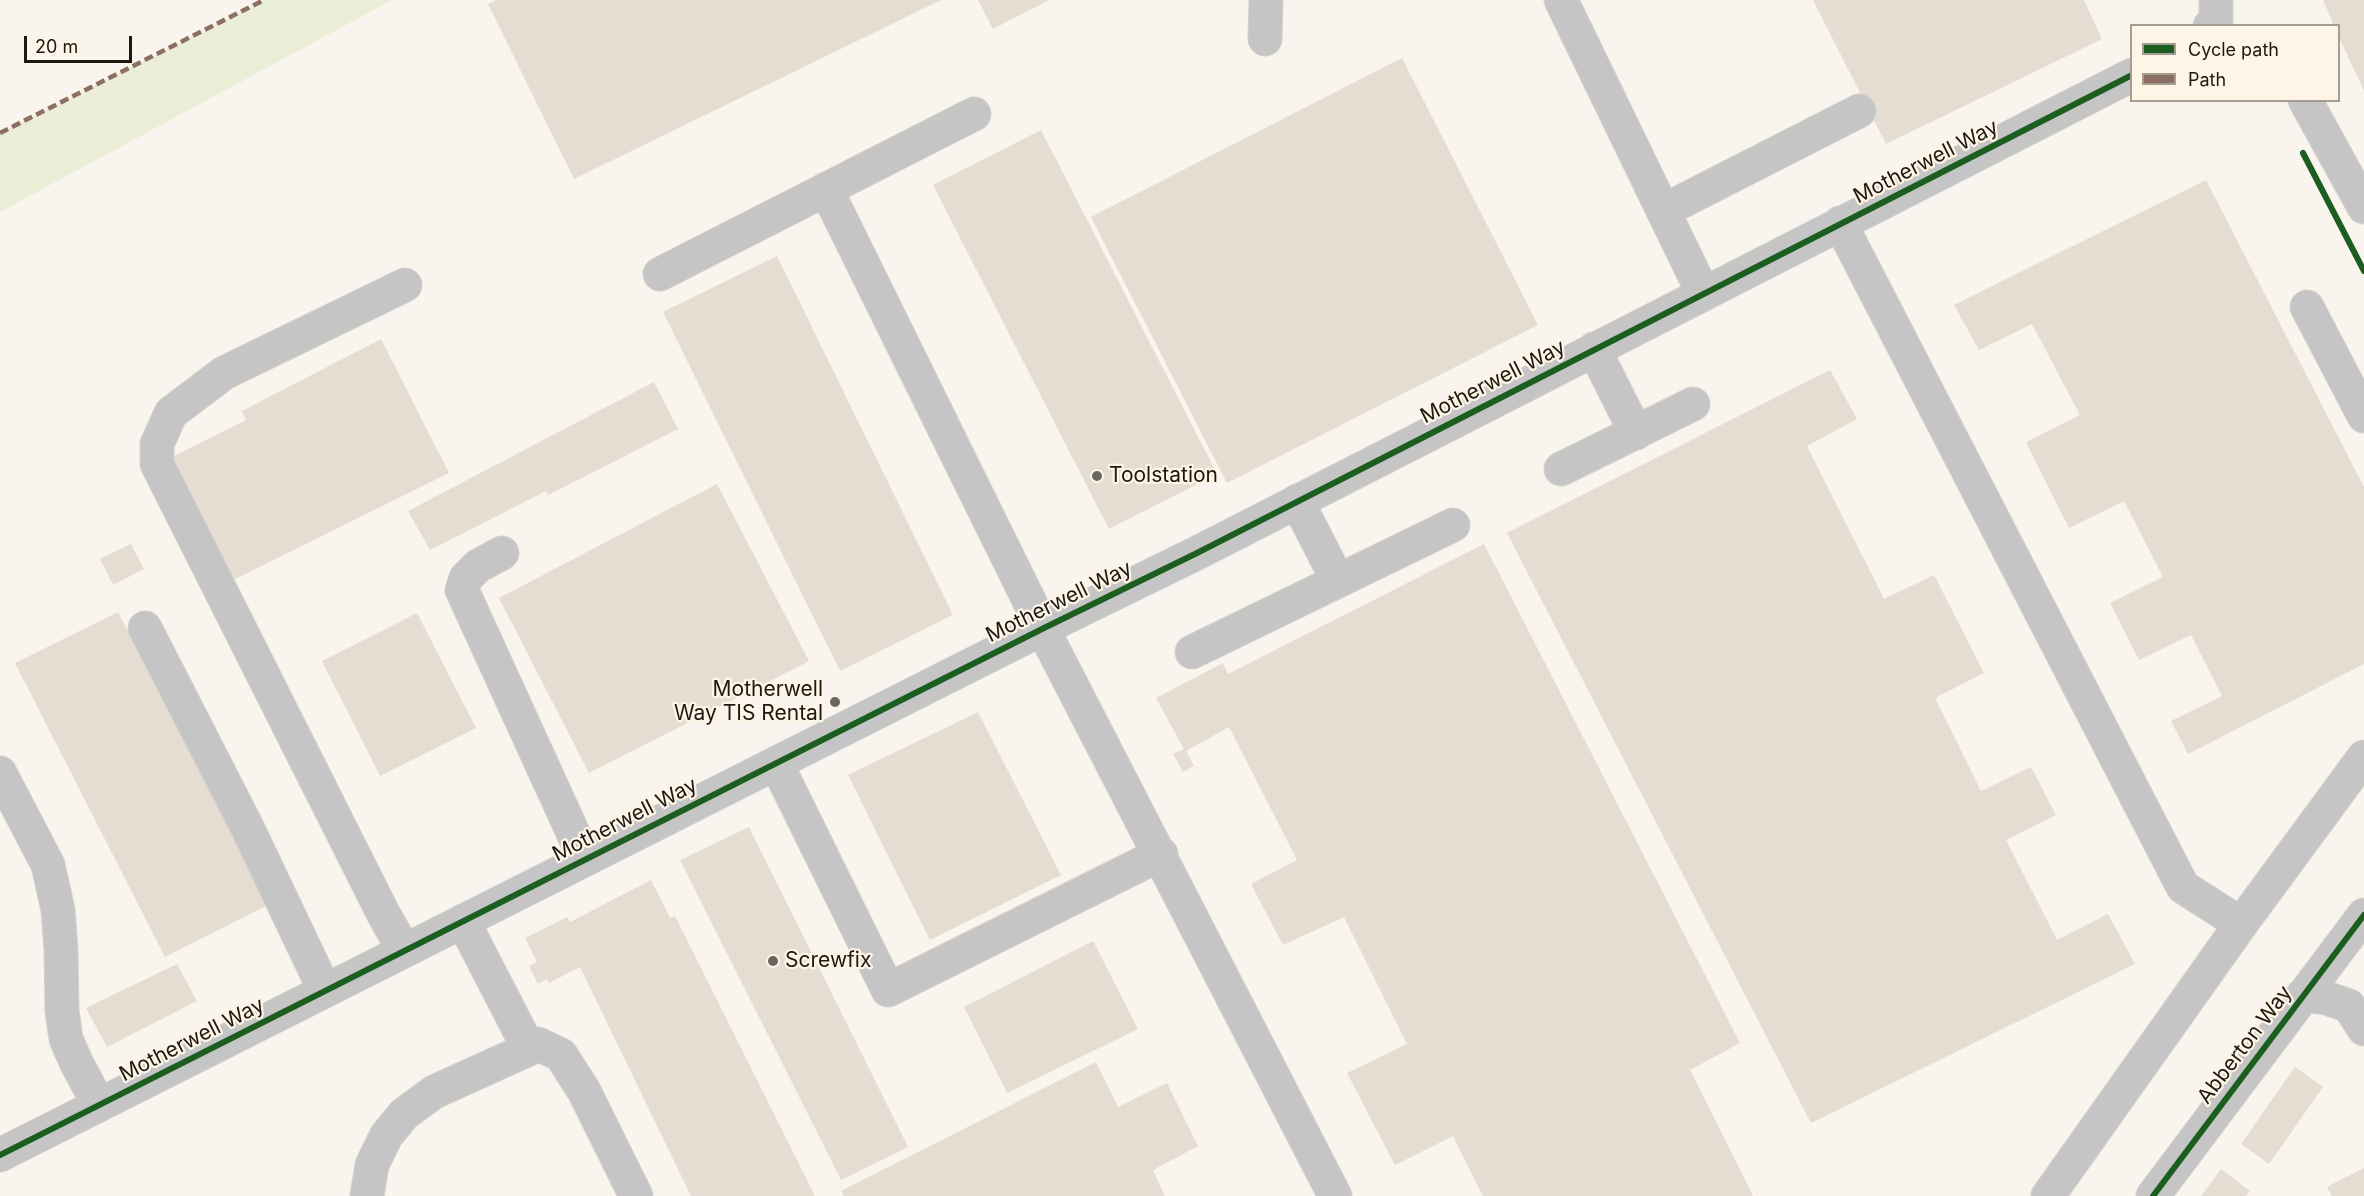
<!DOCTYPE html>
<html>
<head>
<meta charset="utf-8">
<style>
	body { margin:0 }
	#map { position:relative; width:2364px; height:1196px; overflow:hidden; background:#f9f4ed; font-family:Inter,sans-serif }
	canvas { display:block }
	.legend { position:absolute; left:2130px; top:24px; width:210px; height:78px; box-sizing:border-box; background:#fff5e7; border:2px solid #a49d92; margin:0; padding:8px 10px; list-style:none; font-size:18px; color:#1c1812 }
	.legend li { display:flex; align-items:center; gap:12px; height:30px }
	.legend b { width:30px; border:2px solid #a49d92 }
	.scale { position:absolute; left:24px; top:36px; width:108px; height:27px; box-sizing:border-box; border:3px solid #1c1812; border-top:0; padding-left:8px; font-size:18px; line-height:21px; white-space:nowrap; color:#1c1812; -webkit-text-stroke:4px #fff5e7; paint-order:stroke }
</style>
</head>
<body>
<div id="map">
<canvas width="2364" height="1196"></canvas>
<ul class="legend">
<li><b style="height:8px;background:#1b5e20"></b>Cycle path</li>
<li><b style="height:8px;background:#8d6e63"></b>Path</li>
</ul>
<div class="scale">20 m</div>
</div>
<script>
const context = document.querySelector('canvas').getContext('2d');
context.lineJoin = 'round';
function paint(path, color) {
  context.fillStyle = color;
  context.fill(path, 'evenodd');
}
function toPath(rows) {
  const path = new Path2D();
  for (const r of rows) {
    path.moveTo(r[0], r[1]);
    for (let i = 2; i < r.length; i += 2) path.lineTo(r[i], r[i + 1]);
  }
  return path;
}
function stroke(path, color, width, dash) {
  context.strokeStyle = color;
  context.lineWidth = width;
  context.lineCap = dash ? 'butt' : 'round';
  context.setLineDash(dash || []);
  context.stroke(path);
}
function drawText(font, color, halo, rows, align = 'center') {
  context.font = font + ' Inter,sans-serif';
  context.lineWidth = 4.5;
  context.setLineDash([]);
  context.textBaseline = 'middle';
  context.strokeStyle = halo;
  context.fillStyle = color;
  for (const [text, x, y, turn = 0] of rows) {
    context.save();
    context.translate(x, y);
    context.rotate((+turn || 0) * Math.PI / 180);
    context.textAlign = isNaN(turn) ? turn : align;
    if (halo) context.strokeText(text, 0, 0);
    context.fillText(text, 0, 0);
    context.restore();
  }
}
const green = toPath([
	[264,0,392,0,0,212,0,133]
]);
const building = toPath([
	[496,0,941,0,574,179,488,4],
	[978,0,1049,0,993,29],
	[1813,0,2084,0,2102,39,1886,144],
	[2323,0,2364,0,2364,91,2338,35,2338,26,2334,26],
	[1402,58,1538,325,1227,483,1091,217],
	[1041,130,1217,474,1109,529,933,185],
	[2206,180,2364,487,2364,664,2188,754,2171,721,2222,696,2191,635,2139,660,2110,603,2163,577,2124,501,2069,528,2026,442,2080,415,2032,324,1979,350,1954,305],
	[777,256,953,615,840,671,663,312],
	[381,339,449,473,231,581,166,460,246,420,242,411],
	[1830,370,1857,419,1807,446,1884,599,1934,575,1984,673,1935,698,1981,791,2031,767,2056,815,2006,840,2057,940,2108,914,2135,964,1811,1123,1507,533],
	[654,382,678,429,548,495,546,491,430,550,408,511],
	[717,484,809,661,589,773,499,598],
	[131,544,144,569,113,585,100,559],
	[1484,544,1740,1043,1690,1070,1753,1196,1483,1196,1453,1136,1395,1165,1347,1073,1407,1044,1344,917,1283,945,1251,884,1297,860,1229,727,1186,751,1194,766,1183,772,1173,754,1184,749,1156,698,1223,663,1228,674],
	[118,612,268,905,165,957,15,663],
	[417,613,476,728,380,776,322,661],
	[978,712,1061,875,930,940,848,775],
	[749,827,908,1147,841,1180,680,860],
	[651,880,670,918,675,916,815,1196,691,1196,580,967,549,983,547,979,538,984,529,966,537,962,525,938,567,917,570,922],
	[1093,941,1138,1029,1007,1093,964,1007],
	[177,964,197,1001,107,1047,86,1008],
	[1096,1062,1118,1107,1167,1083,1198,1146,1153,1170,1165,1196,844,1196,841,1191],
	[2295,1067,2323,1087,2269,1164,2241,1144],
	[2364,1168,2364,1196,2332,1196,2327,1187],
	[2221,1169,2250,1191,2246,1196,2201,1196]
]);
const minor = toPath([
	[1561,0,1703,293],
	[2210,26,2216,21,2216,0],
	[1265,39,1266,0],
	[2305,100,2364,207],
	[826,189,1052,647,1335,1196],
	[1663,211,1859,111],
	[1840,223,2183,887,2241,924],
	[660,274,974,114],
	[2307,307,2364,416],
	[1594,349,1636,433],
	[1561,469,1693,404],
	[1297,501,1338,581],
	[502,553,478,566,466,578,462,590,585,859],
	[145,628,247,827,325,991],
	[1192,652,1453,525],
	[776,763,888,990,1161,854],
	[0,773,48,865,58,910,61,950,62,1011,66,1039,76,1062,99,1105],
	[404,950,384,915,157,464,157,444,171,413,224,373,405,285],
	[2303,995,2326,998,2349,1006,2364,1029],
	[529,1049,538,1044,561,1055,584,1091,636,1196],
	[0,1155,1044,628,1197,553,2132,75],
	[367,1196,372,1165,386,1136,404,1114,434,1092,529,1049,463,921],
	[2048,1196,2241,924,2364,757],
	[2153,1196,2364,915]
]);
const quiet = toPath([
	[0,133,264,0]
]);
const cycleway = toPath([
	[2303,153,2364,271],
	[0,1155,1044,628,1197,553,2132,75],
	[2153,1196,2364,915]
]);
const markers = [
	[1097,476,6,"#69655f"],
	[835,702,6,"#69655f"],
	[773,961,6,"#69655f"]
];
const streetNames = [
	["Motherwell Way",1926,162,-27],
	["Motherwell Way",1493,382,-27],
	["Motherwell Way",1059,602,-26],
	["Motherwell Way",625,820,-27],
	["Motherwell Way",192,1040,-27],
	["Abberton Way",2245,1045,-53]
];
const poiNames = [
	["Toolstation",1109,476],
	["Motherwell",823,690,"right"],
	["Way TIS Rental",823,714,"right"],
	["Screwfix",785,961]
];
paint(green, '#eaeed6');
paint(building, '#e5dcd2');
stroke(minor, '#d5d1cb', 35);
stroke(minor, '#c6c5c6', 33);
stroke(quiet, '#8d6e63', 4.5, [9, 4.5]);
stroke(cycleway, '#1b5e20', 6);
for (const [x, y, r, color] of markers) {
  const dot = new Path2D();
  dot.arc(x, y, r, 0, 2 * Math.PI);
  context.fillStyle = color;
  context.fill(dot);
  stroke(dot, '#fff5e7', 2);
}
drawText('21px', '#1c1812', '#fff5e7', streetNames);
drawText('21px', '#1c1812', '#fff5e7', poiNames, 'left');
</script>
</body>
</html>
